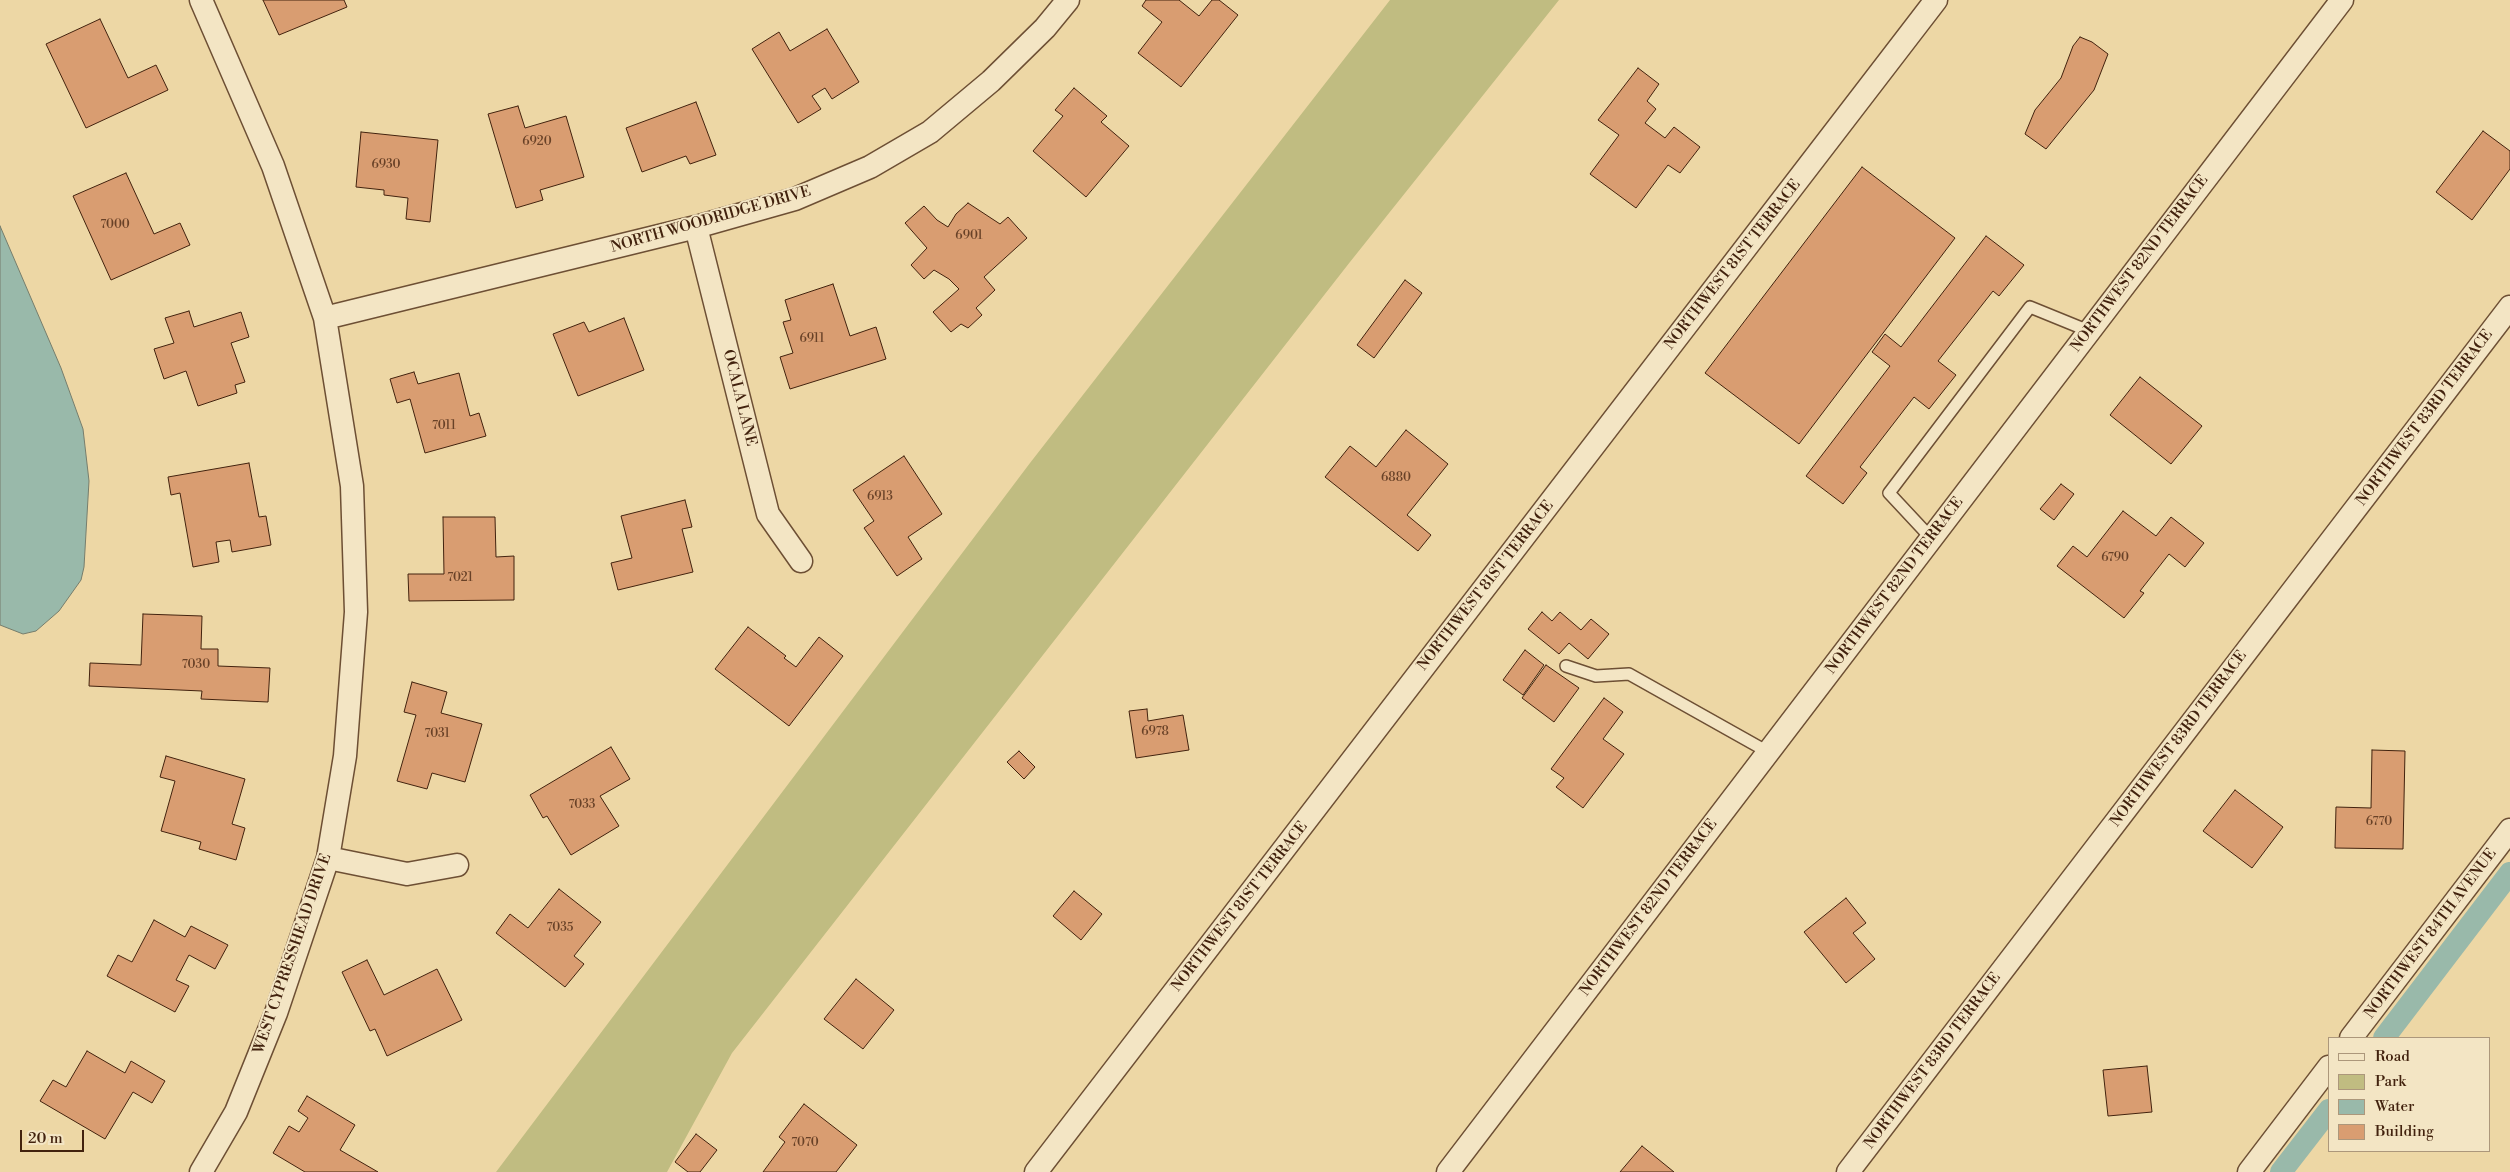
<!DOCTYPE html>
<html>
<head>
<meta charset="utf-8">
<style>
	body { margin:0 }
	#map { position:relative; width:2510px; height:1172px; overflow:hidden; background:#edd7a5; font-family:"Libre Bodoni",serif }
	canvas { display:block }
	.legend { position:absolute; left:2328px; top:1037px; width:162px; height:115px; box-sizing:border-box; background:#f3e5c4; border:1px solid #ac977b; margin:0; padding:6px 9px; list-style:none; font-size:15px; color:#42220e }
	.legend li { display:flex; align-items:center; gap:10px; height:25px }
	.legend b { width:25px; border:1px solid #ac977b }
	.scale { position:absolute; left:20px; top:1130px; width:64px; height:22px; box-sizing:border-box; border:2px solid #42220e; border-top:0; padding-left:6px; font-size:15px; line-height:18px; white-space:nowrap; color:#42220e; -webkit-text-stroke:4px #f3e5c4; paint-order:stroke }
</style>
</head>
<body>
<div id="map">
<canvas width="2510" height="1172"></canvas>
<ul class="legend">
<li><b style="height:6px;background:#f3e5c4"></b>Road</li>
<li><b style="height:14px;background:#c0bc81"></b>Park</li>
<li><b style="height:14px;background:#99b9aa"></b>Water</li>
<li><b style="height:14px;background:#d99d71"></b>Building</li>
</ul>
<div class="scale">20 m</div>
</div>
<script>
const context = document.querySelector('canvas').getContext('2d');
context.lineJoin = 'round';
function paint(path, color) {
  context.fillStyle = color;
  context.fill(path, 'evenodd');
}
function toPath(rows) {
  const path = new Path2D();
  for (const r of rows) {
    path.moveTo(r[0], r[1]);
    for (let i = 2; i < r.length; i += 2) path.lineTo(r[i], r[i + 1]);
  }
  return path;
}
function stroke(path, color, width, dash) {
  context.strokeStyle = color;
  context.lineWidth = width;
  context.lineCap = dash ? 'butt' : 'round';
  context.setLineDash(dash || []);
  context.stroke(path);
}
function drawText(font, color, halo, rows, align = 'center') {
  context.font = font + ' "Libre Bodoni",serif';
  context.lineWidth = 4;
  context.setLineDash([]);
  context.textBaseline = 'middle';
  context.strokeStyle = halo;
  context.fillStyle = color;
  for (const [text, x, y, turn = 0] of rows) {
    context.save();
    context.translate(x, y);
    context.rotate((+turn || 0) * Math.PI / 180);
    context.textAlign = isNaN(turn) ? turn : align;
    if (halo) context.strokeText(text, 0, 0);
    context.fillText(text, 0, 0);
    context.restore();
  }
}
const green = toPath([
	[1390,0,1559,0,1350,262,732,1053,667,1172,496,1172,1030,463]
]);
const water = toPath([
	[0,226,61,368,83,429,89,481,84,567,81,580,59,611,36,631,23,634,0,625,0,226]
]);
const canal = toPath([
	[2384,1038,2510,873],
	[2281,1172,2329,1110]
]);
const building = toPath([
	[263,0,344,0,347,7,279,35,263,0],
	[1146,0,1179,0,1199,16,1212,0,1219,0,1238,15,1181,87,1138,53,1162,22,1142,6,1146,0],
	[100,19,128,78,156,65,168,90,86,128,46,44,100,19],
	[827,29,859,82,832,99,825,88,812,96,821,109,798,123,752,49,779,32,790,51,827,29],
	[2080,37,2092,42,2108,54,2094,90,2046,149,2025,134,2035,110,2061,78,2073,46,2080,37],
	[1638,68,1659,84,1647,101,1656,109,1645,123,1665,138,1674,127,1700,147,1680,173,1668,165,1636,208,1590,174,1619,135,1598,120,1638,68],
	[1074,88,1107,116,1101,122,1129,146,1086,197,1033,151,1063,116,1055,110,1074,88],
	[696,102,716,155,690,164,686,156,642,172,626,128,696,102],
	[518,106,525,128,566,116,584,177,540,190,543,200,516,208,488,114,518,106],
	[2483,131,2510,151,2510,169,2472,220,2436,192,2483,131],
	[361,132,438,140,430,222,406,219,408,198,384,195,384,190,356,187,361,132],
	[1862,167,1955,238,1799,444,1705,373,1862,167],
	[126,173,154,234,180,223,190,245,111,280,73,196,126,173],
	[968,203,1000,224,1008,217,1027,238,984,277,995,290,976,308,982,315,968,328,961,324,951,332,933,312,959,289,949,279,934,270,924,279,911,265,927,248,905,223,924,206,937,220,948,227,956,214,968,203],
	[1986,236,2024,265,1999,296,1993,291,1938,361,1956,375,1929,409,1914,397,1860,467,1867,473,1843,504,1806,476,1890,366,1872,352,1885,334,1901,347,1986,236],
	[1405,280,1422,293,1374,358,1357,345,1405,280],
	[833,284,850,336,876,327,886,359,790,389,780,357,793,353,783,322,791,320,785,300,833,284],
	[189,311,194,327,241,312,249,337,231,343,245,382,235,385,237,393,198,406,186,371,164,379,154,349,174,343,165,318,189,311],
	[624,318,644,370,578,396,553,334,584,322,589,332,624,318],
	[414,372,418,384,459,373,470,416,479,413,486,436,425,453,410,399,397,403,390,379,414,372],
	[2140,377,2202,426,2171,464,2110,415,2140,377],
	[1406,430,1448,464,1407,515,1431,535,1418,551,1325,477,1350,446,1376,467,1406,430],
	[904,456,942,514,908,537,922,559,897,576,864,528,874,521,853,490,904,456],
	[249,463,259,517,266,516,271,545,232,552,230,540,216,542,219,562,193,567,180,493,171,495,168,477,249,463],
	[2061,484,2074,494,2054,520,2040,509,2061,484],
	[685,500,692,527,682,529,693,572,618,590,611,563,632,558,621,516,685,500],
	[2123,511,2156,536,2171,517,2204,543,2185,567,2169,554,2140,591,2144,593,2124,618,2057,566,2073,546,2087,557,2123,511],
	[443,517,495,517,496,557,514,556,514,600,409,601,408,574,444,574,443,517],
	[1542,612,1552,621,1560,612,1581,630,1591,619,1609,634,1588,659,1569,643,1559,654,1528,629,1542,612],
	[143,614,202,616,201,649,218,649,218,666,270,668,268,702,201,699,202,691,89,686,90,663,141,665,143,614],
	[748,627,786,656,784,658,796,667,819,637,843,656,789,726,715,669,748,627],
	[1525,650,1544,665,1523,695,1503,680,1525,650],
	[1546,665,1579,688,1554,722,1522,698,1546,665],
	[412,682,447,692,441,713,482,724,465,782,432,773,427,789,397,781,416,715,404,712,412,682],
	[1604,698,1623,712,1603,739,1624,754,1583,808,1556,787,1564,778,1551,769,1604,698],
	[1147,709,1148,721,1183,715,1189,750,1136,758,1129,711,1147,709],
	[611,747,630,779,600,796,619,826,571,855,547,816,543,818,530,795,611,747],
	[2372,750,2405,751,2403,849,2335,848,2336,807,2371,808,2372,750],
	[1019,751,1035,767,1024,779,1007,762,1019,751],
	[166,756,245,779,232,824,245,828,236,860,199,849,201,842,161,831,175,781,160,777,166,756],
	[2235,790,2283,827,2252,868,2203,831,2235,790],
	[559,889,601,922,574,956,584,964,565,987,496,933,510,914,528,928,559,889],
	[1074,891,1102,914,1081,940,1053,916,1074,891],
	[1846,898,1866,923,1853,933,1875,959,1846,983,1804,932,1846,898],
	[154,920,185,937,191,926,228,945,215,969,189,955,176,980,189,986,175,1012,107,976,118,955,132,962,154,920],
	[367,960,384,995,437,969,462,1020,387,1056,375,1029,370,1031,342,972,367,960],
	[856,979,894,1010,863,1049,824,1019,856,979],
	[87,1051,125,1073,131,1061,165,1081,152,1103,133,1092,105,1139,40,1101,53,1080,66,1087,87,1051],
	[2147,1066,2152,1112,2108,1116,2103,1070,2147,1066],
	[307,1096,355,1125,340,1150,378,1172,305,1172,273,1153,289,1126,299,1132,308,1118,298,1111,307,1096],
	[804,1104,857,1145,836,1172,763,1172,785,1142,779,1137,804,1104],
	[696,1134,717,1150,700,1172,688,1172,675,1162,696,1134],
	[1642,1146,1674,1172,1620,1172,1642,1146]
]);
const lane = toPath([
	[1931,538,1889,493,2030,307,2089,331],
	[1566,666,1596,676,1629,674,1768,752]
]);
const street = toPath([
	[696,227,768,514,801,561],
	[325,318,696,227,795,199,870,167,930,132,991,81,1045,28,1068,0],
	[328,858,407,874,457,865],
	[2351,1038,2510,830],
	[201,1172,236,1112,276,1013,328,858,345,756,356,612,352,486,325,318,273,166,201,0],
	[1036,1172,1936,0],
	[1448,1172,2342,0],
	[1848,1172,2510,307],
	[2249,1172,2329,1067]
]);
const numberNames = [
	["6920",537,142],
	["6930",386,165],
	["7000",115,225],
	["6901",969,236],
	["6911",812,339],
	["7011",444,426],
	["6880",1396,478],
	["6913",880,497],
	["6790",2115,558],
	["7021",460,578],
	["7030",196,665],
	["6978",1155,732],
	["7031",437,734],
	["7033",582,805],
	["6770",2379,822],
	["7035",560,928],
	["7070",805,1143]
];
const streetNames = [
	["NORTH WOODRIDGE DRIVE",711,220,-16],
	["NORTHWEST 82ND TERRACE",2140,264,-53],
	["NORTHWEST 81ST TERRACE",1733,265,-52],
	["OCALA LANE",739,398,76],
	["NORTHWEST 83RD TERRACE",2425,418,-53],
	["NORTHWEST 81ST TERRACE",1486,586,-52],
	["NORTHWEST 82ND TERRACE",1895,586,-53],
	["NORTHWEST 83RD TERRACE",2179,739,-53],
	["NORTHWEST 81ST TERRACE",1240,907,-52],
	["NORTHWEST 82ND TERRACE",1649,908,-53],
	["NORTHWEST 84TH AVENUE",2431,934,-53],
	["WEST CYPRESSHEAD DRIVE",293,954,-71],
	["NORTHWEST 83RD TERRACE",1933,1061,-53]
];
paint(green, '#c0bc81');
paint(water, '#99b9aa');
stroke(water, '#767d6c', 1);
stroke(canal, '#99b9aa', 22);
paint(building, '#d99d71');
stroke(building, '#42220e', 1);
stroke(lane, '#6d4f34', 14);
stroke(street, '#6d4f34', 25);
stroke(lane, '#f3e5c4', 11);
stroke(street, '#f3e5c4', 22);
drawText('12px', '#684127', null, numberNames);
drawText('15px', '#42220e', '#f3e5c4', streetNames);
</script>
</body>
</html>
